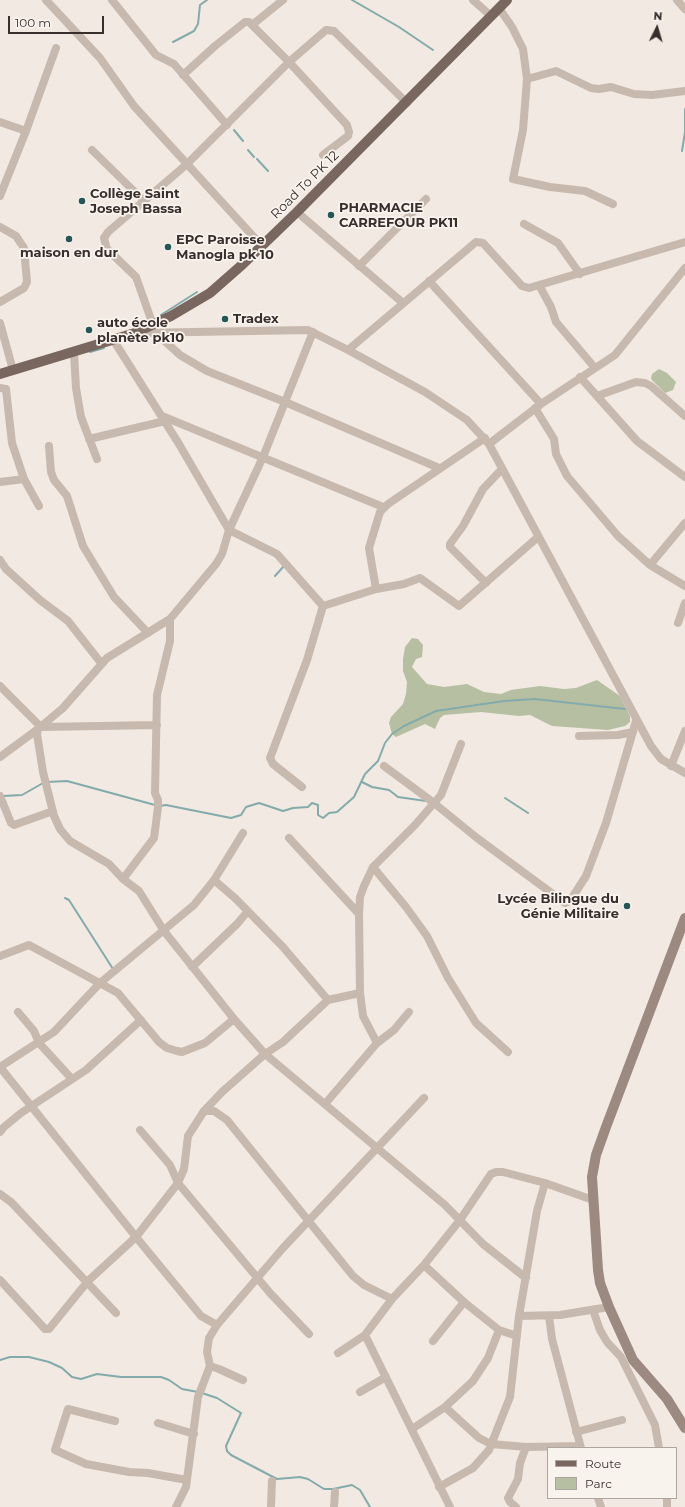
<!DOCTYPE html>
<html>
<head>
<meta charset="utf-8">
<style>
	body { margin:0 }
	#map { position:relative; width:685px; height:1507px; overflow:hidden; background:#f1e9e2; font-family:Montserrat,sans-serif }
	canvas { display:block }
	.legend { position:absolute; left:547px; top:1447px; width:130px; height:52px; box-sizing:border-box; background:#f9f3ee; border:1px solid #aca5a0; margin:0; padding:5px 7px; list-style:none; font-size:12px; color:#382f2c }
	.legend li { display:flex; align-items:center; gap:8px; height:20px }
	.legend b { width:20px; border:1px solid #aca5a0 }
	.north { position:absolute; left:637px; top:8px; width:40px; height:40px; -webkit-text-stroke:3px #f9f3ee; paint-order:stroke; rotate:5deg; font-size:11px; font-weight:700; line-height:16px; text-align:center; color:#382f2c }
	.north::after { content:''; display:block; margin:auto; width:14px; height:18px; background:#382f2c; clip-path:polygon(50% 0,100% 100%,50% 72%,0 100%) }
	.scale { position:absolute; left:8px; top:16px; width:96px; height:18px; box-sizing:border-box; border:2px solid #382f2c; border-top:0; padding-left:5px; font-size:12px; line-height:14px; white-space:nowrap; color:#382f2c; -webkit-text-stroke:3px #f9f3ee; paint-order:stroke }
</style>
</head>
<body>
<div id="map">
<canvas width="685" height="1507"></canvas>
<ul class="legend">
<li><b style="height:5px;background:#78665f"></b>Route</li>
<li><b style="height:11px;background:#b7bfa3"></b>Parc</li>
</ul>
<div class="north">N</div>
<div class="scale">100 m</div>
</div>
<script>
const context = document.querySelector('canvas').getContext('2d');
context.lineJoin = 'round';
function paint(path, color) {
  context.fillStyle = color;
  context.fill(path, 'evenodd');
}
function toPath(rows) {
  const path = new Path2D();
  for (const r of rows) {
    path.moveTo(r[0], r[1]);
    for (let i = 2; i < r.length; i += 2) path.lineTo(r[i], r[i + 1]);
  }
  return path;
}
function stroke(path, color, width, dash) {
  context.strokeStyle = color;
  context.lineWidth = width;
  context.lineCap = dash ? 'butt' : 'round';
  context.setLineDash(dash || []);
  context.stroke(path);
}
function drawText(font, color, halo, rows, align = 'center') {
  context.font = font + ' Montserrat,sans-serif';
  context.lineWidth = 3.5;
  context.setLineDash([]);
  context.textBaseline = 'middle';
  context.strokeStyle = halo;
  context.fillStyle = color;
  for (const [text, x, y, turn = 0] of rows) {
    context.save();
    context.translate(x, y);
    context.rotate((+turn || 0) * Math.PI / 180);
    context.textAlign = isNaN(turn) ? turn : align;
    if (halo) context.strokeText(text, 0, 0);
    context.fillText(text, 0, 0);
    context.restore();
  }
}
const green = toPath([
	[659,369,667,373,676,382,673,390,665,393,651,379,652,374],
	[412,638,418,639,423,645,422,657,416,659,412,667,427,684,444,687,467,684,484,692,501,694,511,690,540,686,564,689,576,688,597,680,620,696,630,716,630,722,625,726,608,730,552,726,530,715,519,716,481,712,444,715,440,718,435,729,425,724,396,737,392,734,389,723,391,717,403,704,406,694,407,682,403,671,403,659,405,647]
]);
const stream = toPath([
	[352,0,399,27,433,50],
	[173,42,194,31,198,24,200,5,207,0],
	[234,130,243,141],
	[248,150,254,157],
	[682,151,685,132,685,109],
	[257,159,268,171],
	[161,315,197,292],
	[90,352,104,348],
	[275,576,284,566],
	[47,782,67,781,155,805],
	[362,782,372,787,389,790,398,797,426,801],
	[3,796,22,795,43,783],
	[505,798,528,813],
	[160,806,166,805,231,818,241,815,246,807,259,803,283,811,293,808,308,807,312,803,318,805,318,815,323,818,329,813,337,812,354,797,365,774,378,761,385,743,392,734,404,726,436,711,504,701,535,699,625,709],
	[65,898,69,900,113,969],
	[0,1360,10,1357,29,1357,49,1362,62,1368,72,1377,81,1379,97,1374,121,1377,161,1377,169,1380,182,1389,198,1392],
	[202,1393,217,1398,241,1413,226,1446,227,1451,231,1455,277,1479,300,1477,308,1479,324,1489,333,1489,352,1485,360,1490,370,1507]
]);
const minor = toPath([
	[46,0,100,58,134,106,262,246],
	[112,0,156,55,174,64,227,125],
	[473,0,491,16],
	[677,0,685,9],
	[499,8,512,27,523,49,527,79,523,130,513,179,550,187,585,191,613,204],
	[252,25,283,0],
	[183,75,215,46,245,22,249,22,289,62,347,125,349,132,348,136,323,155],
	[527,79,556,71,591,88,599,89,611,87,634,94,652,95,685,91],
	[0,122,26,131],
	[92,150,143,200],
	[0,196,26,131,56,48],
	[297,212,403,303],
	[524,224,558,243,580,274],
	[0,227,16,236,24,248,27,282,24,288,0,302],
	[359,266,426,199],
	[429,281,541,404],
	[539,285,551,307,556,322,595,368],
	[0,323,13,370],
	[153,325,136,277,107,249,104,238,108,232,187,164,289,62,326,30,334,31,407,103],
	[313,332,263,457,229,530,222,554,216,564,170,619,107,658,63,708,38,729,37,734,43,772,54,816,60,829,70,841,109,864,123,879,139,891,164,931,234,1019,265,1054,445,1205,483,1244,526,1278],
	[136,333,308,330,348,350,425,392,467,420,489,444,651,746,661,759,685,773],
	[156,333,180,355,207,371,285,402,439,468],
	[114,341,179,444,229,530,277,554,323,606,307,660,270,758,273,764,302,787],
	[348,350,476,242,483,243,522,286,529,288,685,242],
	[74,353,76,388,81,417,97,459],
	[580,377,637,441,685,477],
	[0,388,6,389,12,443,24,479,39,506],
	[597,396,636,382,645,383,651,386,685,416],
	[535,408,554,439,556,454,567,476,618,536,650,565,685,586],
	[162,416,383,507],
	[89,439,165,421],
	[489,444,541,404,615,355,685,268],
	[49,446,51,472,54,480,67,496,83,546,114,597,148,633],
	[0,482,24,479],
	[0,560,6,569,40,600,68,621,101,663],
	[650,565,685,523],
	[486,583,450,547,450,544,463,526,483,489,502,469],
	[376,589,369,548,380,512,388,504,485,438],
	[323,606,376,589,404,584,420,578,459,606,538,537],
	[678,623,685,603],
	[0,686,41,727,157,725],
	[579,736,618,735,633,732],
	[0,757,38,729],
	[384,766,434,803,477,838,565,903,570,901,586,876,606,823,636,721],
	[671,766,685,731],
	[0,796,11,823,14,825,53,811],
	[289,838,359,914],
	[373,867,406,907,427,936,448,978,476,1023,508,1052],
	[123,879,154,838,158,807,158,800,155,793,157,695,170,641,170,619],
	[214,880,236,899,283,947,328,1000,360,993,363,1016,377,1043,325,1104],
	[0,956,29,945,118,993,159,1042,167,1048,177,1051,182,1052,205,1043,234,1019],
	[192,967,237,924,248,911],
	[360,993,359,914,360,897,364,886,373,867,415,825,441,795,461,744],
	[18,1012,34,1031,39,1043,71,1078],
	[377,1043,394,1030,409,1012],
	[0,1067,54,1032,100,983,194,905,214,880,243,833],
	[0,1067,136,1237,201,1316,217,1325],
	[204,1111,214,1111,227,1120,353,1276,364,1285,392,1299],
	[140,1130,170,1165,178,1183],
	[0,1132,4,1127,21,1113,86,1070,141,1020],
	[178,1183,184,1169,188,1136,204,1111,222,1092,265,1054,283,1042,328,1000],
	[0,1194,11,1202,116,1313],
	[424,1265,464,1302,499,1330,517,1336],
	[0,1280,45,1329,49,1329,88,1281,136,1237,178,1183,270,1293,309,1334],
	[593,1310,600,1330,607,1342,621,1357,655,1425,659,1448],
	[519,1316,560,1315,609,1307],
	[549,1316,552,1339,581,1448],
	[433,1341,464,1302],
	[338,1353,365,1335],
	[210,1366,219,1369,243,1380],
	[360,1392,386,1377],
	[445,1407,479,1438,491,1444,526,1447,580,1446],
	[115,1421,68,1409,55,1450,86,1464,129,1472,148,1473,187,1480],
	[158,1423,194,1434],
	[412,1429,445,1407,473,1381,488,1358,499,1330],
	[576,1432,622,1420],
	[439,1487,473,1468,489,1450,510,1397,519,1316,537,1211,545,1183],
	[598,1498,601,1507],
	[667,1498,667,1507],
	[176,1507,186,1487,198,1397,210,1366,207,1352,209,1338,217,1325,283,1248,424,1098],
	[271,1507,272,1481],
	[334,1507,335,1492],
	[450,1507,365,1335,392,1299,424,1265,460,1220,491,1174,496,1172,503,1172,545,1183,593,1200],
	[516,1507,510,1502,508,1498,518,1479,520,1463,526,1447]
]);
const secondary = toPath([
	[685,918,606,1127,596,1155,592,1177,598,1270,600,1283,609,1307,633,1360,667,1399,685,1428]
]);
const primary = toPath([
	[0,374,135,333,171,316,210,293,243,264,297,212,507,0]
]);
const markers = [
	[82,201,4,"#265555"],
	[331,215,4,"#265555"],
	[69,239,4,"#265555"],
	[168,247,4,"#265555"],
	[225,319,4,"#265555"],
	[89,330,4,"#265555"],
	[627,906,4,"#265555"]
];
const streetNames = [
	["Road To PK 12",305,185,-45]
];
const poiNames = [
	["Collège Saint",90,194],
	["Joseph Bassa",90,209],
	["PHARMACIE",339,208],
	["CARREFOUR PK11",339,223],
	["EPC Paroisse",176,240],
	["Manogla pk 10",176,255],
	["maison en dur",69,253,"center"],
	["Tradex",233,319],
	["auto école",97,323],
	["planète pk10",97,338],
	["Lycée Bilingue du",619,899,"right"],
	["Génie Militaire",619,914,"right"]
];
paint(green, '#b7bfa3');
stroke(stream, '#84abab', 2);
stroke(minor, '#c8b9af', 8);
stroke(secondary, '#9c8980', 10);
stroke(primary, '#78665f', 10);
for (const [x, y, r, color] of markers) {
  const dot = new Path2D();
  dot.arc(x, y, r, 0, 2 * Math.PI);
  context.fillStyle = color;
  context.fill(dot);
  stroke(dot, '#f9f3ee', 1.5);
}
drawText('13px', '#382f2c', '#f9f3ee', streetNames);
drawText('bold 13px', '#382f2c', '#f9f3ee', poiNames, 'left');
</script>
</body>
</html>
